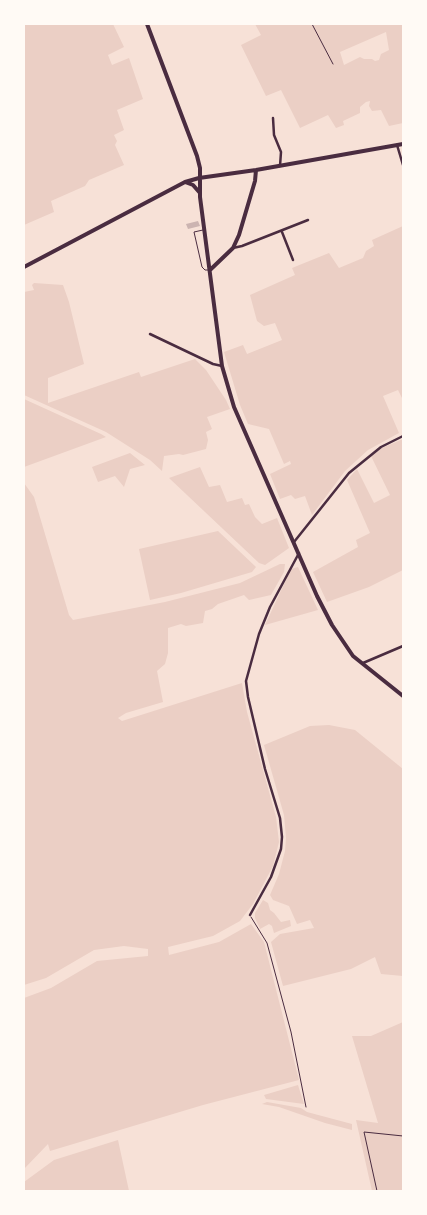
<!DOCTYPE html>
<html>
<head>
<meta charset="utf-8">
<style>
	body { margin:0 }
	#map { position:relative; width:427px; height:1215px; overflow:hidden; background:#f7e1d7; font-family:"Source Serif 4",serif }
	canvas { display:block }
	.frame { position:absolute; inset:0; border:25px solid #fffaf5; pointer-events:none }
</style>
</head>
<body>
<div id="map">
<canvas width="427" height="1215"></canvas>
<div class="frame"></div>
</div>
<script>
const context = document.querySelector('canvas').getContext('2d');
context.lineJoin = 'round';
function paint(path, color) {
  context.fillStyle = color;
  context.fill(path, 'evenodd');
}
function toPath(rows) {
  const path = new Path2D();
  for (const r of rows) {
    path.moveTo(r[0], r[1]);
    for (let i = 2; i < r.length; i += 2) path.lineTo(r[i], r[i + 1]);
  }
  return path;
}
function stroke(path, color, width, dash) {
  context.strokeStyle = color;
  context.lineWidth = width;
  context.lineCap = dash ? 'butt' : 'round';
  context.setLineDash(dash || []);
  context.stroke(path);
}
const green = toPath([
	[24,24,113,24,124,47,108,55,112,65,129,58,143,99,117,110,124,130,114,135,117,141,115,145,124,165,89,180,85,186,51,201,54,212,24,225],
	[255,24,403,24,403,123,389,126,381,110,372,111,369,106,370,101,366,102,360,107,360,113,343,121,344,125,336,128,328,115,300,128,281,90,266,96,241,45,261,35],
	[386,32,389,50,381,54,379,60,375,61,372,59,364,59,360,57,344,65,340,52],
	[403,226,403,400,398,390,383,396,399,433,368,450,345,471,312,515,305,496,295,499,291,495,280,499,270,474,291,464,290,461,284,464,269,429,248,424,240,405,224,352,243,345,247,354,282,340,275,323,264,326,257,321,250,295,295,275,292,268,329,253,339,268,363,258,366,251,374,246,372,240],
	[34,283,63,285,69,302,84,364,48,378,48,403,139,372,141,377,195,359,206,370,226,400,230,409,207,417,212,429,206,432,208,440,206,449,183,455,179,454,164,456,162,471,150,460,106,432,24,395,24,292,34,290,32,285],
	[24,399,101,434,106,437,24,467],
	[403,439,403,570,369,587,327,602,313,572,358,547,356,540,370,533,347,480,357,469,374,503,390,495,371,456,382,448],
	[130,453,145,465,130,469,124,487,115,476,98,482,92,467],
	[200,467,209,487,220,485,227,502,242,498,245,505,249,504,255,517,262,524,277,518,289,548,265,565,259,563,169,478],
	[24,483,34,497,69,615,73,620,165,602,240,583,280,564,285,564,284,572,271,595,249,600,244,595,218,604,212,609,205,611,203,623,186,626,181,624,168,628,168,653,165,664,157,671,163,702,126,713,118,718,122,721,242,683,247,712,276,817,279,842,273,866,253,904,240,921,213,936,168,947,169,955,219,942,251,924,264,942,299,1080,203,1105,50,1151,48,1144,24,1169,24,998,51,988,97,961,148,956,148,949,124,946,94,950,46,978,24,985],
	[218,531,256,567,252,572,181,593,150,600,139,549],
	[298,567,318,610,265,625,291,569],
	[329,725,355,730,403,769,403,976,381,974,375,957,351,969,283,986,271,942,280,934,314,928,310,920,297,924,289,906,273,900,270,895,279,874,285,851,286,838,284,815,264,745,310,726],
	[263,900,268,903,270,910,274,913,281,922,290,920,291,926,274,933,272,926,269,924,260,929,255,918,255,913],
	[403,1022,403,1191,372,1191,356,1120,378,1123,352,1036,371,1036],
	[298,1085,304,1104,266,1099,264,1095],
	[267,1102,301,1108,307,1112,352,1124,352,1130,325,1123,279,1107,262,1104],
	[118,1140,129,1191,24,1191,24,1182,54,1160]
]);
const building = toPath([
	[198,221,200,226,188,229,186,224]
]);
const path = toPath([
	[312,24,333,64],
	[251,917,267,943,291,1032,306,1107],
	[377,1191,364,1132,403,1136]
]);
const service = toPath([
	[203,230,194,232,202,267,205,270,209,270]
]);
const minor = toPath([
	[273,118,274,135,281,152,280,166],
	[397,145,403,165],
	[282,232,293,260],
	[233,248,242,246,308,220],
	[150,334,213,364,222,366],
	[294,542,349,473,381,447,403,436],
	[363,663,403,646],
	[250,915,271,877,281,849,282,837,280,818,265,769,248,697,246,681,259,634,270,607,299,553]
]);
const primary = toPath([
	[147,24,197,156,200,168,200,197,222,366,234,407,317,596,332,625,353,656,403,696],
	[185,182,193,185,200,193],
	[24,267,185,182,199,178,256,170,403,144],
	[210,270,233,248,239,235,255,181,256,170]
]);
paint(green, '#ebcfc5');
paint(building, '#ccb4b1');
stroke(path, '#4a2c40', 1);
stroke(service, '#4a2c40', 1);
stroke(minor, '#4a2c40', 2.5);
stroke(primary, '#4a2c40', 4);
</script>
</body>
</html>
